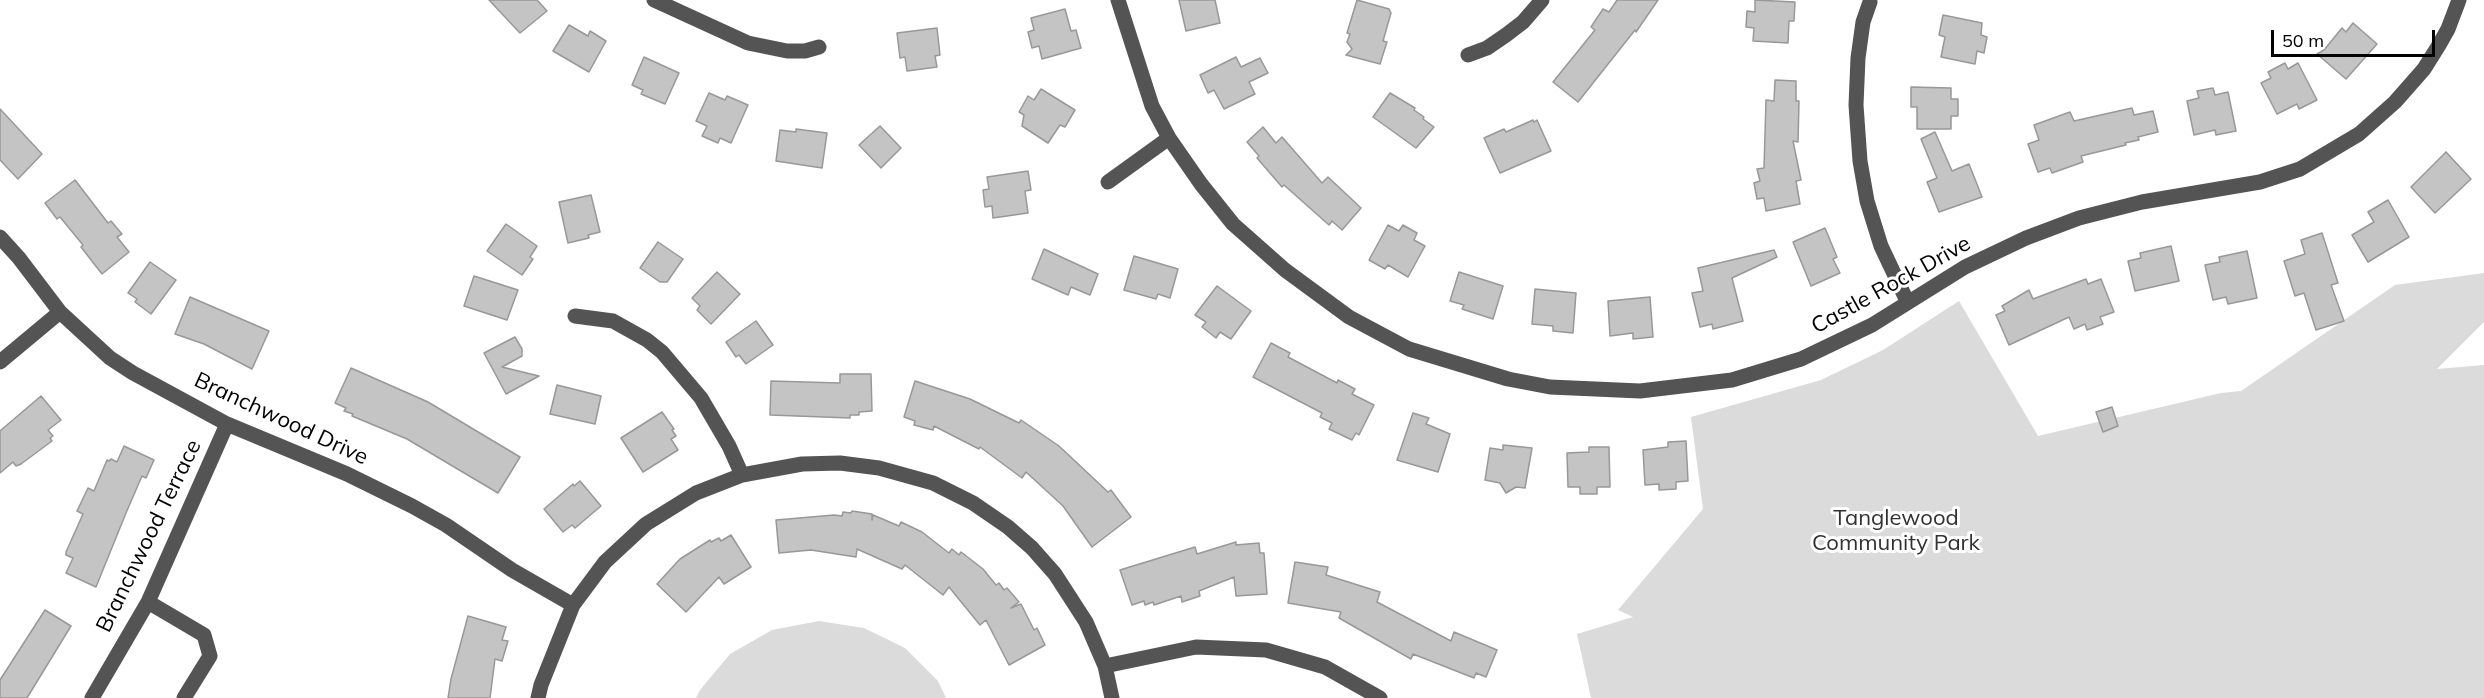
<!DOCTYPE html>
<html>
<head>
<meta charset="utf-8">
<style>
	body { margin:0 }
	#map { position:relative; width:2484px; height:698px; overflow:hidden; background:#fff; font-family:Mulish,sans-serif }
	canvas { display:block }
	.scale { position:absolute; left:2271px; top:30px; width:164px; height:27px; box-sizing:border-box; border:3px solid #000; border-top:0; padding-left:8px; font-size:18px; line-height:21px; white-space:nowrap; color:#000; -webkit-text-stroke:4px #fff; paint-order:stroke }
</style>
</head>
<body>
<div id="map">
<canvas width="2484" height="698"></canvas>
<div class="scale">50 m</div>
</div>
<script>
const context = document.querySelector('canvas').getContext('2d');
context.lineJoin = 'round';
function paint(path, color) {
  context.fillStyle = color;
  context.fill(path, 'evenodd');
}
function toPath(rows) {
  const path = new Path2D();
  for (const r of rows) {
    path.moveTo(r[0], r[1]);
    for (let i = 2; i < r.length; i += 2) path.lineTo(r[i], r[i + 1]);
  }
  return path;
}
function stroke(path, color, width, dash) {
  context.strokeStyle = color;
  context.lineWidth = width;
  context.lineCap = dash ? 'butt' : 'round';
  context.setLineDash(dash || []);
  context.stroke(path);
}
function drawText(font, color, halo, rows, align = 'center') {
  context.font = font + ' Mulish,sans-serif';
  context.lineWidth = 6;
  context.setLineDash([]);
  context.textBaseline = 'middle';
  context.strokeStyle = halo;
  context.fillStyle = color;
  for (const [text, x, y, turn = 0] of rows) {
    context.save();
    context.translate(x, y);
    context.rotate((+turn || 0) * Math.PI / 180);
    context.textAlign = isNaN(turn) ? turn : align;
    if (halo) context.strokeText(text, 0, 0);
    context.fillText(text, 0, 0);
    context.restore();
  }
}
const green = toPath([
	[2484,273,2484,322,2437,369,2484,365,2484,698,1591,698,1577,634,1633,617,1618,610,1703,509,1691,417,1821,380,1883,350,1959,301,2038,436,2221,393,2241,391,2395,285],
	[819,621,864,628,905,648,938,681,946,698,696,698,700,690,730,654,772,630]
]);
const building = toPath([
	[489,0,537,0,547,11,520,33,489,0],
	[1179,0,1215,0,1220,23,1186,31,1179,0],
	[1357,0,1389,9,1391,13,1383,41,1387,42,1380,64,1346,55,1352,49,1347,42,1350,34,1347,33,1357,0],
	[1617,0,1658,0,1636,32,1635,30,1578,102,1553,82,1595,30,1591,27,1603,9,1609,12,1617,0],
	[1755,0,1795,2,1794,21,1789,21,1788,43,1753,41,1754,28,1746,27,1747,11,1755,12,1755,0],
	[1065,9,1071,31,1076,30,1081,48,1042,59,1039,46,1032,48,1028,32,1034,30,1031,18,1065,9],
	[1943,15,1982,23,1981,35,1987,37,1984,53,1977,51,1975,64,1941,57,1945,37,1939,35,1943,15],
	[2353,23,2377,44,2346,79,2317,54,2324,50,2342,28,2346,32,2353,23],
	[569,25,588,36,590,31,606,41,589,72,553,51,569,25],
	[937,28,940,55,935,56,937,67,907,71,905,57,900,58,897,33,937,28],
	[644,57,679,73,665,104,641,94,643,90,632,85,644,57],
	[1236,57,1241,67,1260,58,1268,73,1249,82,1255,94,1224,109,1214,90,1208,93,1200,75,1236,57],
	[2285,63,2288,69,2298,63,2317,100,2299,109,2297,104,2277,114,2261,83,2271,78,2268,72,2285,63],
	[1775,80,1796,81,1796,101,1799,101,1798,142,1793,141,1801,180,1796,181,1800,204,1766,211,1764,198,1757,199,1754,183,1760,181,1757,169,1764,168,1766,100,1774,101,1775,80],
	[1911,87,1951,88,1951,99,1958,99,1958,116,1951,116,1951,129,1917,129,1917,107,1911,107,1911,87],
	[2213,88,2215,95,2228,92,2236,131,2216,135,2215,130,2194,135,2187,101,2199,98,2197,91,2213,88],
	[1041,89,1075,110,1065,127,1060,125,1048,143,1022,126,1024,115,1019,112,1028,96,1034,100,1041,89],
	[709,93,725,100,727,96,748,105,731,143,720,138,718,143,702,136,707,126,696,121,709,93],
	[1390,93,1415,108,1414,110,1424,117,1423,119,1434,127,1416,148,1373,117,1390,93],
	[2132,108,2134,115,2153,111,2158,132,2138,137,2139,140,2125,143,2126,145,2081,156,2083,162,2052,173,2050,168,2038,172,2028,144,2039,140,2034,125,2070,112,2074,121,2132,108],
	[0,109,42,154,18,179,0,160,0,109],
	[1533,120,1534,122,1537,120,1551,151,1500,173,1484,138,1504,129,1506,132,1533,120],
	[880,126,901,148,881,168,859,145,880,126],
	[1263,127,1276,143,1282,137,1322,183,1328,177,1361,208,1342,230,1332,221,1329,225,1284,185,1282,187,1257,158,1259,156,1247,142,1263,127],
	[796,129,827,133,822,168,776,161,780,130,796,132,796,129],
	[1935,132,1952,171,1969,164,1982,197,1939,212,1927,182,1937,178,1921,139,1935,132],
	[2446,152,2471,179,2435,213,2411,187,2446,152],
	[1028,171,1031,190,1025,191,1028,213,993,218,992,206,985,207,983,190,989,189,987,177,1028,171],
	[75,180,108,223,111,221,122,234,117,237,129,252,102,274,81,247,83,245,60,217,57,219,45,203,75,180],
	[591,195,600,232,588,235,589,238,568,243,559,202,591,195],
	[2388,200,2409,237,2368,262,2352,235,2374,222,2368,212,2388,200],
	[506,224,537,246,530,257,533,259,522,275,487,251,506,224],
	[1388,225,1399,231,1403,225,1417,233,1414,240,1425,246,1408,277,1388,265,1385,269,1369,260,1388,225],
	[1825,228,1837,257,1833,259,1840,273,1811,286,1793,242,1825,228],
	[2322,233,2338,283,2331,285,2344,321,2316,330,2304,293,2295,296,2284,261,2305,254,2301,240,2322,233],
	[658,242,683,259,667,282,660,282,640,268,658,242],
	[2171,246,2179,281,2135,291,2128,261,2141,258,2140,253,2171,246],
	[1044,249,1098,274,1090,295,1071,287,1068,295,1032,279,1044,249],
	[1774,250,1777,257,1732,278,1743,321,1713,329,1712,324,1700,327,1692,293,1703,291,1698,268,1774,250],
	[2247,251,2257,298,2228,304,2226,297,2213,300,2205,265,2220,262,2219,257,2247,251],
	[1134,256,1178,269,1170,298,1158,294,1156,299,1124,290,1134,256],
	[150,262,176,280,151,314,135,302,137,299,128,293,150,262],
	[717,272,740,294,711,324,697,310,700,306,692,298,717,272],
	[1459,272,1503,286,1493,319,1462,309,1464,305,1450,301,1459,272],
	[474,276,518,290,507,320,464,306,474,276],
	[2086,279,2088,284,2101,279,2114,312,2100,317,2103,324,2087,330,2085,324,2074,329,2069,317,2009,345,1996,315,2005,311,2002,306,2029,290,2033,299,2086,279],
	[1217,286,1251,311,1231,339,1220,332,1216,338,1202,327,1206,322,1195,315,1217,286],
	[1535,289,1576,293,1573,333,1553,331,1553,326,1532,324,1535,289],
	[190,297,269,331,252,369,204,344,175,334,190,297],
	[1650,297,1653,337,1633,339,1633,333,1610,336,1608,301,1650,297],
	[756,321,773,345,746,364,739,355,736,357,726,342,756,321],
	[515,337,522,349,522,356,502,367,539,376,506,394,484,353,515,337],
	[1271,343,1290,353,1288,357,1337,383,1338,380,1355,389,1352,394,1374,405,1359,435,1356,433,1352,440,1329,429,1332,423,1320,417,1322,413,1253,377,1271,343],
	[351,368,428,402,520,457,498,493,407,439,352,416,353,414,344,411,346,408,335,403,351,368],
	[840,374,871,374,872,411,859,412,859,415,850,415,850,418,770,415,771,381,840,383,840,374],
	[915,381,970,399,1019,423,1021,420,1059,446,1108,492,1111,490,1131,517,1092,547,1063,506,1026,472,1022,478,980,447,979,449,934,426,933,430,914,425,915,421,904,417,915,381],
	[557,385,601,396,595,424,550,414,557,385],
	[41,396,61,420,48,430,53,436,50,438,52,441,21,464,16,466,13,462,0,473,0,431,41,396],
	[2112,407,2118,426,2103,432,2096,412,2112,407],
	[662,412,674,429,672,430,676,436,671,439,678,450,643,472,621,438,662,412],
	[1413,413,1429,418,1426,424,1450,434,1438,472,1397,460,1413,413],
	[1686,441,1688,481,1676,482,1676,489,1659,490,1659,484,1645,485,1643,450,1668,447,1668,442,1686,441],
	[1503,445,1532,448,1525,488,1516,487,1506,493,1500,483,1485,480,1490,448,1503,450,1503,445],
	[124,446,154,460,146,478,142,476,126,513,96,587,66,573,73,558,66,555,66,552,83,514,77,511,88,488,94,491,107,460,109,461,111,459,117,462,124,446],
	[1589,447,1609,447,1610,487,1597,487,1597,494,1580,494,1580,487,1568,487,1567,453,1589,452,1589,447],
	[580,481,601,506,575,528,572,525,563,532,544,509,573,484,574,486,580,481],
	[852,511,872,514,872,520,873,515,899,526,901,522,922,532,949,553,952,549,959,555,961,552,983,569,996,585,999,583,1004,590,1007,588,1019,602,1011,608,1021,604,1034,630,1037,628,1045,645,1009,665,986,620,980,625,949,587,943,595,905,565,902,569,857,549,856,557,811,550,779,553,776,520,834,515,842,516,843,512,851,513,852,511],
	[731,535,751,567,724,584,719,577,686,612,657,584,680,559,710,540,711,542,719,538,721,541,731,535],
	[1236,542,1236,545,1259,543,1260,553,1264,553,1267,594,1236,596,1234,577,1199,591,1200,596,1182,602,1181,596,1154,605,1153,602,1145,605,1144,601,1132,605,1120,570,1195,547,1197,554,1236,542],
	[1295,562,1328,567,1326,575,1380,592,1377,602,1451,641,1454,632,1497,650,1486,677,1476,673,1474,678,1413,654,1411,659,1339,618,1341,612,1288,603,1295,562],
	[45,610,71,626,27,698,0,698,0,680,45,610],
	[468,616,506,627,502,640,508,641,502,661,495,659,490,698,448,698,451,679,468,616]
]);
const minor = toPath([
	[654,0,748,43,787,51,805,51,819,47],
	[1118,0,1152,106,1169,138,1201,184,1233,224,1285,270,1349,317,1409,349,1508,379,1550,387,1640,391,1732,380,1801,359,1872,325,1965,267,2026,238,2079,218,2142,202,2260,182,2300,169,2359,134,2395,102,2424,69,2439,45,2448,29,2459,0],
	[1870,2,1863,22,1858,58,1856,105,1860,161,1867,201,1881,246,1907,301],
	[1468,55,1487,48,1506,35,1523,22,1542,0],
	[1108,182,1169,138],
	[0,237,19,258,60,312,110,358,133,373,227,424,347,474,412,506,446,525,512,570,573,605],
	[575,316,613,321,647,340,662,352,701,398,729,446,742,475],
	[0,362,60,312],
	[148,602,204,635,210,656,184,698],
	[1105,666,1196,647,1266,650,1325,667,1380,698],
	[92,698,148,602,227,424],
	[538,698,541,685,573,605,605,562,646,524,696,493,742,475,802,464,840,463,879,468,933,483,973,503,1008,527,1032,548,1055,574,1086,622,1105,666,1112,698]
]);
const streetNames = [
	["Castle Rock Drive",1891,285,-29],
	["Branchwood Drive",281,419,25],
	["Branchwood Terrace",149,536,-64]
];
const parkNames = [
	["Tanglewood",1896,518],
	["Community Park",1896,543]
];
paint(green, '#dbdbdb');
paint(building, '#c4c4c4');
stroke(building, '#989898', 1.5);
stroke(minor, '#545454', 15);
drawText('22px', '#000', '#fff', streetNames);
drawText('22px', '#323232', '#fff', parkNames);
</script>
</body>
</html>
